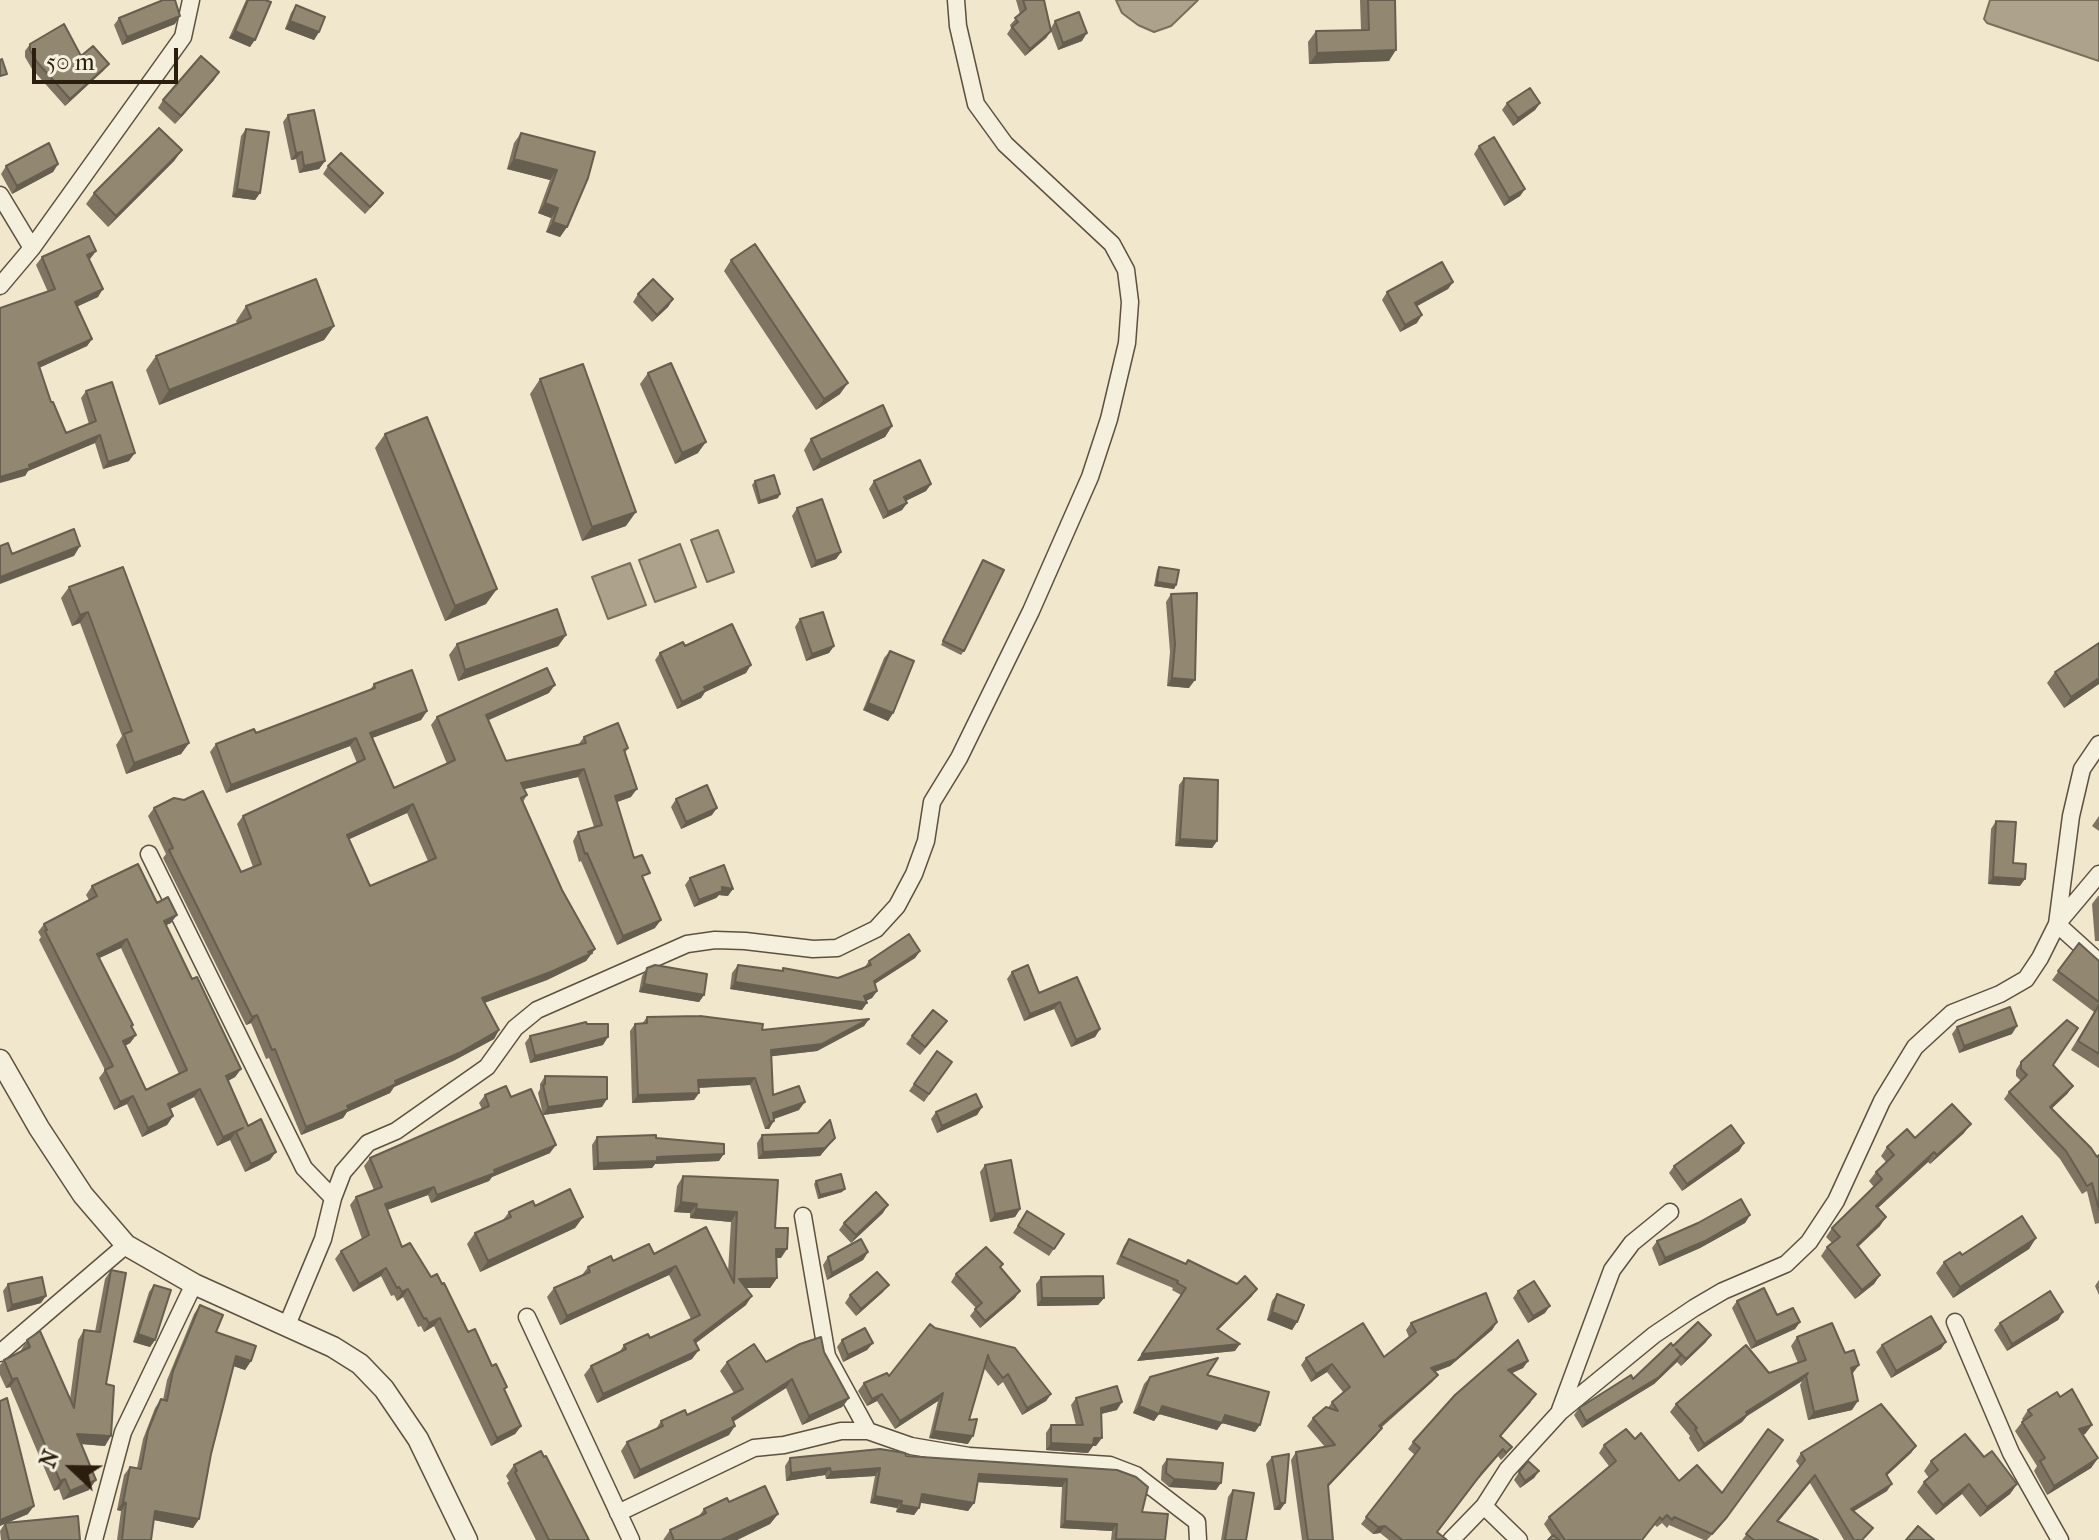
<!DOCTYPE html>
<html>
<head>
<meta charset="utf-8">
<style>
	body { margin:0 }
	#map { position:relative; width:2099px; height:1540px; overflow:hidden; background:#f0e7cd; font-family:"IM FELL French Canon",serif }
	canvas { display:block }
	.north { position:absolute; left:32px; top:1428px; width:80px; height:80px; -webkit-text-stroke:6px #f5efde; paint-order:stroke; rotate:292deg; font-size:22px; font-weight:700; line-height:32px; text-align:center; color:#2c1e0e }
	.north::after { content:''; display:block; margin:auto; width:28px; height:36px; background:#2c1e0e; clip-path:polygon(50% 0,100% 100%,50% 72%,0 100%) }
	.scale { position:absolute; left:32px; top:48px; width:146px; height:36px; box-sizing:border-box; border:4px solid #2c1e0e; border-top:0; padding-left:10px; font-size:24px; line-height:28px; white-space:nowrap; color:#2c1e0e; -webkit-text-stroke:6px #f5efde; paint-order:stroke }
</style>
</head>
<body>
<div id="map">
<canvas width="2099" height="1540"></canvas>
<div class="north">N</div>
<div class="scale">50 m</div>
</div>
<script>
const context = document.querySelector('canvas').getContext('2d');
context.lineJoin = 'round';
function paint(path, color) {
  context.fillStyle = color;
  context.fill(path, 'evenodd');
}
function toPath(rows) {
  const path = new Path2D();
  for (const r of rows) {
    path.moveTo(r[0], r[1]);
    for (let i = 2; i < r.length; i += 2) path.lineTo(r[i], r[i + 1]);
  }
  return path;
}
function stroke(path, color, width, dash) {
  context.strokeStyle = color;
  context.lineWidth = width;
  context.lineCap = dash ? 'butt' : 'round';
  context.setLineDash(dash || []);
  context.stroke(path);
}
const water = toPath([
	[1116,0,1198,0,1171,26,1154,32,1138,25,1122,13,1116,0],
	[1990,0,2099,0,2099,61,1987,23,1984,19,1990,0],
	[718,530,734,572,707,582,691,540,718,530],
	[680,544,696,587,655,602,639,560,680,544],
	[630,563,646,605,608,619,592,577,630,563]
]);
const minor = toPath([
	[0,195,32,248],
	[0,286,32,248,183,37,191,0],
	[149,854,304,1168,333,1198],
	[2099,874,2057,924,2099,962],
	[803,1216,827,1356,868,1431],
	[527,1317,631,1540],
	[1955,1322,2011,1453,2060,1540],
	[287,1325,323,1239,333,1198,343,1172,368,1143,396,1131,487,1067,515,1028,537,1010,687,944,715,940,745,941,813,949,837,948,876,929,897,906,914,874,926,841,932,802,959,758,1031,611,1090,477,1109,419,1127,343,1130,302,1126,270,1112,244,1005,144,976,104,958,26,956,0],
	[0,1353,126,1245],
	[1560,1410,1612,1270,1632,1243,1670,1212],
	[1484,1506,1519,1540],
	[618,1513,754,1448,784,1445,841,1431,868,1431,911,1446,969,1456,1110,1465,1136,1475,1197,1522,1198,1540],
	[94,1540,123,1432,194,1284],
	[1451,1540,1484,1506,1507,1470,1560,1412,1654,1335,1694,1308,1723,1291,1786,1264,1809,1242,1836,1201,1882,1101,1915,1047,1952,1013,2000,994,2026,979,2040,958,2057,924,2071,816,2082,769,2099,744]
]);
const tertiary = toPath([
	[0,1060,39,1128,83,1195,126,1245,194,1284,333,1347,360,1364,384,1389,418,1439,467,1540]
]);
const wall = toPath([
	[246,0,265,0,250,47,229,38],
	[1016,0,1044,0,1051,28,1055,21,1082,41,1058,50,1051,31,1046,38,1025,56,1007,34,1011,28,1010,25,1020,14],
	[1360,0,1395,0,1389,61,1309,64,1308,42,1316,31,1361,30],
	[296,5,319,32,314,40,285,29,291,13],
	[119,18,175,24,122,45,114,25],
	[30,44,81,56,109,64,103,71,65,106,32,69,25,57,25,51],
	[214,80,175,124,158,108,163,100],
	[1507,103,1540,103,1535,110,1513,126,1502,110],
	[288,115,325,161,319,169,299,173,296,159,291,160,283,122],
	[246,129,260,193,255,200,232,197,241,136],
	[521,133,588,178,567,227,560,237,546,232,551,218,538,213,550,180,507,169,514,143],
	[1479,146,1525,189,1520,196,1504,206,1474,154],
	[182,150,174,161,108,227,86,204,94,193],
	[58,164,53,172,12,194,1,174,6,166],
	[328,166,378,200,365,214,323,174],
	[96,251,89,260,98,297,77,306,92,339,87,346,39,368,51,402,66,433,89,424,81,398,86,391,129,461,103,469,95,443,28,471,25,476,48,292,36,265,42,257],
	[731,260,840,394,816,410,724,271],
	[1453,282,1448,289,1417,306,1417,323,1400,332,1382,300,1387,292],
	[638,294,673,299,668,307,652,322,633,302],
	[246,306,334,326,324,340,159,405,146,370,156,356,237,323,236,321],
	[648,373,698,453,675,464,640,384],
	[540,379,626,526,582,541,530,394],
	[892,426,885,437,813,471,804,450,811,439],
	[385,434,486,604,445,621,375,448],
	[755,481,778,498,758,504,752,485],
	[874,481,931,484,926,491,906,501,907,503,902,510,883,519,869,489],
	[797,508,841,552,836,559,811,568,792,516],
	[983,560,964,651,961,655,941,645],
	[1159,567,1176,585,1174,589,1154,586,1157,570],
	[69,587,189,743,181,754,126,774,116,745,122,736,80,623,72,626,61,598],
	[1171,594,1189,688,1167,686,1170,652,1166,602],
	[800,619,834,646,829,653,806,661,795,627],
	[566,635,558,646,458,681,449,655,457,644],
	[2099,643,2099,684,2064,708,2047,683,2055,672],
	[685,646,746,673,705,692,701,698,677,709,655,660,660,653],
	[890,651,893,713,888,721,863,710,884,658],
	[374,684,427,711,421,720,372,738,394,788,447,764,431,725,437,717,549,693,488,720,506,761,578,745,584,737,628,748,625,753,631,797,617,802,634,858,644,881,655,928,617,945,581,861,579,862,573,841,578,832,594,827,578,777,524,789,527,795,523,802,562,890,595,949,586,961,547,980,484,1003,499,1030,494,1039,453,1061,394,1087,390,1093,347,1112,343,1118,301,1135,269,1058,266,1059,251,1023,246,1025,163,858,166,854,148,816,154,808,241,872,253,867,237,824,243,816,357,763,350,746,226,793,210,752,216,744,256,733,370,690],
	[407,813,428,861,370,886,349,839],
	[1184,778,1217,841,1212,848,1175,846,1179,785],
	[676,799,712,815,681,829,671,807],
	[2099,816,2099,831,2092,826],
	[1996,821,2013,863,2020,886,1988,884,1991,829],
	[690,878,728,896,719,895,716,898,694,907,685,885],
	[92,886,157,903,171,923,166,925,192,979,241,1069,235,1077,228,1081,248,1126,270,1160,245,1172,230,1140,217,1146,194,1097,170,1109,173,1116,167,1125,142,1137,127,1104,114,1110,99,1078,105,1070,39,940,41,937,38,932,44,924,89,900,86,895],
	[121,948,179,1074,146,1090,125,1046,130,1043,136,1035,132,1027,133,1025,99,958],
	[2098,896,2099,896,2099,941,2095,941,2092,904],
	[2079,943,2099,961,2099,1068,2071,1050,2094,1012,2052,980],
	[920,951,915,958,875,984,877,991,872,998,866,1001,862,1010,730,989,732,973,738,965,782,971,783,968,838,978,864,968,869,961],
	[647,968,704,995,699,1002,639,992,642,976],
	[1012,972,1039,993,1077,977,1100,1029,1095,1037,1071,1047,1054,1009,1024,1021,1007,979],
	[647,1017,762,1030,869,1019,864,1026,817,1051,771,1056,773,1095,799,1110,774,1119,769,1129,765,1129,750,1085,699,1088,699,1093,694,1100,632,1103,630,1031,635,1024,642,1024],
	[587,1024,603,1045,530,1063,525,1043,530,1036],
	[1957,1027,2012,1034,1959,1053,1952,1034],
	[942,1028,920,1055,906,1044,912,1036],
	[937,1051,952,1062,924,1102,909,1091],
	[2021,1062,2053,1065,2073,1086,2067,1094,2052,1108,2097,1157,2099,1155,2099,1223,2095,1224,2087,1191,2082,1194,2060,1159,2004,1099,2009,1092,2021,1081,2016,1076,2016,1070],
	[545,1076,602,1107,543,1115,538,1093,540,1089,540,1084],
	[485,1095,511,1097,550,1153,492,1177,489,1181,431,1203,428,1195,387,1210,402,1247,431,1277,507,1387,504,1391,521,1426,515,1434,491,1446,434,1326,424,1332,421,1326,418,1327,403,1297,397,1301,394,1295,391,1296,381,1276,353,1292,335,1259,341,1251,362,1239,350,1205,356,1197,374,1190,364,1166,370,1158,482,1109,479,1103],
	[982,1107,977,1115,937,1133,931,1119,936,1112],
	[818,1133,835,1138,820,1156,758,1159,757,1143,762,1135],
	[1964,1133,1930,1164,1928,1162,1878,1208,1880,1226,1858,1247,1880,1275,1874,1284,1855,1299,1821,1256,1827,1247,1832,1243,1826,1237,1832,1228,1874,1187,1869,1181,1876,1172,1886,1162,1881,1156,1887,1147,1915,1138],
	[597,1137,656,1138,719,1161,655,1164,652,1168,593,1170,592,1145],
	[1744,1143,1739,1151,1682,1191,1669,1173,1674,1166],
	[985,1165,1020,1209,1015,1217,990,1222,980,1172],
	[683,1176,775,1228,781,1258,776,1258,777,1278,770,1288,746,1288,746,1305,696,1343,692,1359,597,1403,584,1375,591,1366,619,1353,624,1345,650,1338,691,1319,669,1275,560,1325,547,1297,554,1288,582,1275,588,1267,613,1261,654,1254,728,1272,731,1222,690,1218,690,1213,674,1212,677,1186],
	[816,1181,842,1192,818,1199,814,1184],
	[535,1206,583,1217,575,1228,480,1272,467,1244,475,1233,503,1220,509,1212],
	[1027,1211,1064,1234,1049,1256,1013,1233],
	[883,1213,851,1243,839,1230,844,1223],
	[1750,1215,1745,1223,1700,1248,1659,1266,1652,1248,1657,1241],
	[2036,1238,2029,1249,1953,1298,1936,1273,1944,1262,1962,1255],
	[1129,1239,1252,1296,1218,1330,1235,1351,1137,1361,1181,1295,1172,1290,1173,1288,1116,1264,1124,1246],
	[868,1252,863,1260,827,1280,823,1265,828,1257],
	[1003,1264,1000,1267,1015,1298,980,1328,970,1316,976,1308,951,1282,956,1274],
	[111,1270,106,1384,105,1446,81,1444,89,1490,63,1500,59,1489,54,1491,10,1387,6,1388,0,1375,0,1365,4,1360,22,1352,21,1350,27,1340,70,1399,78,1340,84,1330,95,1332,105,1279],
	[1041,1277,1104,1298,1098,1305,1037,1306,1036,1284],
	[2099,1280,2099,1295,2095,1286],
	[8,1284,41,1303,7,1312,3,1291],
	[154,1285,155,1340,150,1347,133,1342,149,1292],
	[1518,1291,1545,1313,1528,1323,1513,1298],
	[883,1292,856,1316,845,1303,850,1295],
	[1277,1294,1297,1322,1292,1330,1267,1320,1272,1301],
	[1737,1301,1777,1315,1800,1322,1795,1329,1751,1349,1732,1308],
	[200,1305,216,1332,251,1361,245,1370,234,1366,211,1454,199,1519,193,1528,154,1520,151,1540,117,1540,121,1511,117,1510,124,1475,130,1467,137,1468,143,1439,155,1408,161,1399,163,1400,167,1380,194,1314],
	[2063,1312,2058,1320,2007,1351,1994,1330,2000,1323],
	[1497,1322,1492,1330,1450,1366,1435,1372,1438,1375,1432,1382,1381,1428,1382,1428,1376,1436,1328,1487,1333,1540,1302,1540,1291,1460,1296,1452,1325,1447,1307,1426,1313,1418,1328,1408,1332,1402,1343,1392,1327,1372,1311,1382,1301,1365,1306,1358,1384,1357,1409,1337,1406,1330,1411,1323],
	[935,1328,1015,1348,1051,1394,1046,1401,1022,1415,1003,1382,998,1386,984,1368,969,1420,968,1444,929,1438,938,1401,895,1429,877,1401,867,1406,858,1391,864,1383,889,1376],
	[1797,1337,1853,1373,1852,1410,1808,1420,1800,1385,1802,1381,1747,1416,1742,1422,1698,1452,1689,1438,1690,1436,1670,1412,1676,1404,1798,1363,1791,1346],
	[842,1340,873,1343,867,1350,843,1362,837,1347],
	[1706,1342,1681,1366,1677,1362,1654,1384,1582,1428,1574,1415,1579,1408,1633,1379,1673,1346],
	[1882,1345,1941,1349,1891,1378,1876,1352],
	[824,1352,849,1398,842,1407,802,1425,786,1388,733,1421,729,1435,634,1479,621,1451,627,1442,656,1429,661,1421,687,1415,734,1393,720,1371,727,1362,766,1362],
	[1528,1361,1523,1368,1511,1373,1531,1402,1500,1437,1507,1454,1501,1460,1498,1456,1476,1482,1437,1533,1447,1540,1389,1540,1380,1533,1373,1534,1361,1524,1415,1455,1408,1449,1413,1442],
	[1207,1375,1255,1432,1222,1423,1217,1430,1159,1414,1154,1421,1133,1413,1144,1384,1150,1377],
	[2060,1397,2092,1425,2085,1434,2083,1435,2098,1458,2091,1468,2047,1495,2034,1471,2037,1466,2015,1431,2023,1421,2022,1419,2028,1410],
	[1076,1398,1117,1410,1101,1414,1096,1446,1093,1446,1088,1453,1046,1450,1046,1433,1051,1425,1076,1425,1071,1405],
	[0,1401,28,1514,6,1523,80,1540,1,1540,0,1531,5,1523,0,1526],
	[1635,1439,1722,1524,1707,1540,1704,1540,1669,1525,1667,1528,1662,1523,1657,1527,1655,1525,1642,1540,1548,1540,1552,1536,1544,1524,1549,1517,1609,1466,1599,1453,1604,1445],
	[1916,1446,1911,1453,1887,1475,1887,1491,1854,1511,1863,1540,1844,1540,1810,1483,1778,1522,1818,1540,1742,1540,1800,1467,1796,1461,1801,1453],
	[906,1456,1117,1470,1142,1512,1165,1540,1111,1540,1112,1531,1060,1528,1062,1487,978,1482,974,1503,968,1511,920,1502,919,1508,914,1515,896,1512,897,1508,870,1503,875,1476,826,1479,825,1475,786,1481,785,1466,790,1458],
	[1272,1457,1285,1503,1280,1510,1274,1510,1266,1464],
	[1984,1457,2017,1484,2010,1494,1980,1517,1962,1494,1936,1515,1917,1492,1924,1482,1929,1478,1924,1471,1931,1461],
	[1167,1459,1216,1490,1169,1487,1161,1480,1162,1466],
	[514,1465,589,1540,536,1540,507,1483,509,1481,506,1476],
	[1539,1471,1534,1478,1520,1488,1514,1480,1519,1472],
	[1233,1490,1246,1540,1221,1540,1228,1497],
	[729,1502,778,1514,770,1524,737,1540,663,1540,670,1530,699,1516,704,1509]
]);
const shadedWall = toPath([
	[180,16,175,24,122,45,127,37],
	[290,21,319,32,314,40,285,29],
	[235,31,255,40,250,47,229,38],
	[1051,31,1046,38,1025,56,1030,49],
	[1087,33,1082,41,1058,50,1063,43],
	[1396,50,1389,61,1309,64,1317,53],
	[109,64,103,71,65,106,70,99],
	[219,72,214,80,175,124,181,116],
	[1540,103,1535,110,1513,126,1518,118],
	[182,150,174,161,108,227,116,216],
	[302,152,296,159,291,160,296,153],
	[514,159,557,170,550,180,507,169],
	[325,161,319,169,299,173,304,166],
	[58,164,53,172,12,194,17,186],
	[237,189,260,193,255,200,232,197],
	[1525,189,1520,196,1504,206,1509,198],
	[545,203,558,208,551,218,538,213],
	[553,222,567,227,560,237,546,232],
	[96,251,90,259,81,263,87,255],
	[1453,282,1448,289,1410,310,1415,303],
	[103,289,98,297,70,310,75,302],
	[673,299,668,307,652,322,657,315],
	[1422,315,1417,323,1400,332,1405,325],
	[334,326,324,340,159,405,169,390],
	[92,339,87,346,32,371,38,363],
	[848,383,840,394,816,410,824,399],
	[892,426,885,437,813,471,821,460],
	[100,435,95,443,28,471,25,476,0,483,0,477],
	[706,442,698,453,675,464,682,453],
	[135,453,129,461,103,469,108,462],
	[931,484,926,491,899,504,904,497],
	[780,494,778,498,758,504,760,501],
	[907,503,902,510,883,519,888,512],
	[636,512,626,526,582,541,592,527],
	[80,546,74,556,0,584,0,577],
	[841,552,836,559,811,568,816,561],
	[1157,582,1176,585,1174,589,1154,586],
	[497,589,486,604,445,621,455,606],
	[88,612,80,623,72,626,80,615],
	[566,635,558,646,458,681,465,670],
	[834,646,829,653,806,661,812,654],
	[751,665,746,673,705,692,701,698,677,709,682,702,704,687],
	[1172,678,1195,680,1189,688,1167,686],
	[2099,678,2099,684,2064,708,2071,697],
	[555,685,549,693,480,724,486,715],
	[868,703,893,713,888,721,863,710],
	[427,711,421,720,364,741,370,733],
	[356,738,350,746,226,793,231,785],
	[189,743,181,754,126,774,134,763],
	[584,769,578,777,516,791,521,783],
	[637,789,631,797,609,805,615,796],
	[413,804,407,813,341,843,347,835],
	[717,808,712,815,681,829,686,822],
	[1180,839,1217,841,1212,848,1175,846],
	[1993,877,2025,879,2020,886,1988,884],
	[722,887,733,889,728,896,719,895,716,898,694,907,699,900],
	[177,915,171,923,158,929,164,921],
	[661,920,655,928,617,945,623,936],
	[127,939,121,948,91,962,97,954],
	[595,949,586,961,547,980,476,1006,482,998],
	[920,951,915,958,868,988,874,981],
	[735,982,864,996,877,991,872,998,863,1002,867,1003,862,1010,730,989],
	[644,984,704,995,699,1002,639,992],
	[1060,1002,1054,1009,1024,1021,1030,1014],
	[257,1015,251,1023,246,1025,252,1017],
	[869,1019,864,1026,817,1051,766,1057,771,1050],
	[2017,1026,2012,1034,1959,1053,1964,1046],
	[1100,1029,1095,1037,1071,1047,1076,1040],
	[499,1030,494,1039,453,1061,394,1087,390,1093,347,1112,343,1118,301,1135,306,1127,395,1081],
	[136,1035,130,1043,117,1050,123,1041],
	[608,1037,603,1045,530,1063,535,1056],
	[241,1069,235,1077,220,1085,226,1076],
	[755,1078,750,1085,693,1088,698,1080],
	[2073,1086,2067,1094,2045,1115,2050,1107],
	[200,1089,194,1097,162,1113,168,1104],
	[699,1093,694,1100,632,1103,638,1095],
	[133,1096,127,1104,114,1110,120,1102],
	[607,1099,602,1107,543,1115,548,1107],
	[805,1102,799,1110,768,1121,773,1113],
	[982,1107,977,1115,937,1133,942,1126],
	[173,1116,167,1125,142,1137,148,1128],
	[774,1121,769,1129,765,1129,770,1122],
	[1971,1124,1964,1133,1930,1164,1937,1155],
	[236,1132,230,1140,217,1146,223,1137],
	[835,1138,820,1156,758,1159,763,1152],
	[1744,1143,1739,1151,1682,1191,1687,1184],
	[556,1145,550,1153,492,1177,489,1181,431,1203,437,1195],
	[276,1152,270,1160,245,1172,251,1164],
	[1934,1152,1928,1162,1870,1215,1876,1206],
	[724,1154,719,1161,655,1164,652,1168,593,1170,598,1163,657,1157],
	[434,1187,428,1195,379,1213,385,1204],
	[845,1189,842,1192,818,1199,820,1195],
	[681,1202,697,1204,690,1213,674,1212],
	[888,1205,883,1213,851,1243,856,1235],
	[696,1209,737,1212,731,1222,690,1218],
	[1020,1209,1015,1217,990,1222,995,1214],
	[1750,1215,1745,1223,1700,1248,1659,1266,1665,1258],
	[583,1217,575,1228,480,1272,488,1261],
	[1886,1217,1880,1226,1850,1254,1857,1245],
	[2036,1238,2029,1249,1953,1298,1960,1287],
	[776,1249,787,1249,781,1258,770,1258],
	[868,1252,863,1260,827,1280,832,1273],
	[676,1266,669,1275,560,1325,567,1316],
	[386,1268,381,1276,353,1292,359,1284],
	[1880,1275,1874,1284,1855,1299,1862,1290],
	[777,1278,770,1288,733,1288,739,1279],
	[889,1285,883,1292,856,1316,861,1309],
	[408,1289,403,1297,397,1301,402,1292],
	[1257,1289,1252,1296,1212,1336,1217,1329],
	[1020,1291,1015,1298,980,1328,985,1321],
	[46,1296,41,1303,7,1312,12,1305],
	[752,1296,746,1305,688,1349,694,1340],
	[1042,1298,1104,1298,1098,1305,1037,1306],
	[1550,1306,1545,1313,1528,1323,1533,1316],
	[1272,1312,1297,1322,1292,1330,1267,1320],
	[2063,1312,2058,1320,2007,1351,2012,1344],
	[440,1318,434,1326,424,1332,429,1323],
	[1497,1322,1492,1330,1450,1366,1426,1375,1431,1368],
	[1800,1322,1795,1329,1751,1349,1756,1342],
	[138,1334,155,1340,150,1347,133,1342],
	[1711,1335,1706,1342,1681,1366,1686,1359],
	[1946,1342,1941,1349,1891,1378,1896,1371],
	[873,1343,867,1350,843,1362,848,1355],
	[1240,1344,1235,1351,1137,1361,1142,1354],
	[699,1350,692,1359,597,1403,603,1394],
	[1681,1355,1677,1362,1654,1384,1582,1428,1586,1421],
	[236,1356,251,1361,245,1370,230,1365],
	[1528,1361,1523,1368,1502,1378,1508,1370],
	[1332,1364,1327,1372,1311,1382,1316,1374],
	[1859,1365,1853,1373,1845,1376,1851,1368],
	[1808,1373,1802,1381,1747,1416,1742,1422,1698,1452,1704,1444,1746,1412],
	[1438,1375,1432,1382,1374,1433,1379,1426],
	[17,1378,10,1387,6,1388,12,1379],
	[792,1379,786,1388,725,1427,732,1418],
	[943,1393,938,1401,895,1429,900,1421],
	[882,1394,877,1401,867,1406,872,1399],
	[1051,1394,1046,1401,1022,1415,1027,1408],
	[849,1398,842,1407,802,1425,809,1416],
	[1858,1401,1852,1410,1808,1420,1814,1412],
	[1122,1402,1117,1410,1096,1415,1101,1408],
	[1139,1406,1162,1406,1225,1415,1260,1425,1255,1432,1222,1423,1217,1430,1159,1414,1154,1421,1133,1413],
	[2092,1425,2085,1434,2073,1438,2079,1429],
	[521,1426,515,1434,491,1446,497,1438],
	[735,1426,729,1435,634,1479,640,1470],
	[1382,1428,1376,1436,1323,1492,1328,1485],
	[934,1431,973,1436,968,1444,929,1438],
	[77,1434,111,1436,105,1446,70,1443],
	[1102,1438,1096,1446,1093,1446,1088,1453,1046,1450,1051,1443],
	[1916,1446,1911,1453,1881,1481,1886,1474],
	[2098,1458,2091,1468,2047,1495,2054,1486],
	[830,1468,825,1475,786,1481,791,1473],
	[880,1468,875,1476,826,1479,831,1472],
	[1539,1471,1534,1478,1520,1488,1525,1481],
	[979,1474,1067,1479,1062,1487,974,1482],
	[65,1479,59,1489,54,1491,60,1481],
	[1174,1479,1221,1483,1216,1490,1169,1487],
	[96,1480,89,1490,63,1500,70,1491],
	[1892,1484,1887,1491,1846,1516,1851,1509],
	[1969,1484,1962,1494,1936,1515,1943,1505],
	[2017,1484,2010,1494,1980,1517,1987,1507],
	[922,1494,974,1503,968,1511,916,1502],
	[875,1496,902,1501,897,1508,870,1503],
	[123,1502,126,1503,121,1511,117,1510],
	[1280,1503,1285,1503,1280,1510,1274,1510],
	[901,1505,919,1508,914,1515,896,1512],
	[34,1506,28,1514,0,1526,0,1520],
	[155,1511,199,1519,193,1528,149,1519],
	[778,1514,770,1524,737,1540,721,1540],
	[1065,1521,1117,1524,1112,1531,1060,1528],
	[1385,1526,1380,1533,1373,1534,1378,1527]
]);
const building = toPath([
	[163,0,175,0,180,16,127,37,119,18,163,0],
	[248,0,265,0,271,2,255,40,235,31,248,0],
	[1023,0,1044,0,1051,31,1030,49,1012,27,1018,22,1015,18,1026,9,1023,0],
	[1368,0,1395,0,1396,50,1317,53,1316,31,1369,30,1368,0],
	[296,5,325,17,319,32,290,21,296,5],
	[1079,12,1087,33,1063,43,1055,21,1079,12],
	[64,24,81,56,93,46,109,64,70,99,37,62,30,50,30,44,64,24],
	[201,56,219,72,181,116,163,100,201,56],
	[2,59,7,74,0,76,0,60,2,59],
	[1530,88,1540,103,1518,118,1507,103,1530,88],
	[314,110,325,161,304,166,302,152,296,153,288,115,314,110],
	[159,128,182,150,116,216,94,193,159,128],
	[246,129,269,132,260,193,237,189,246,129],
	[521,133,595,152,588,178,567,227,553,222,558,208,545,203,557,170,514,159,521,133],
	[1494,137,1525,189,1509,198,1479,146,1494,137],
	[49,143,58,164,17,186,6,166,49,143],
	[341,153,383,193,370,207,328,166,341,153],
	[89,236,96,251,87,255,103,289,75,302,92,339,38,363,51,402,53,402,66,433,96,421,86,391,112,382,135,453,108,462,100,435,29,465,30,468,0,477,0,308,55,289,42,257,89,236],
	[755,244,848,383,824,399,731,260,755,244],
	[1442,262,1453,282,1415,303,1422,315,1405,325,1387,292,1442,262],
	[316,279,334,326,169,390,156,356,251,318,246,306,316,279],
	[653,279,673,299,657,315,638,294,653,279],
	[671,363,706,442,682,453,648,373,671,363],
	[583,364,636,512,592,527,540,379,583,364],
	[883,405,892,426,821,460,811,439,883,405],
	[427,417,497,589,455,606,385,434,427,417],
	[920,460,931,484,904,497,907,503,888,512,874,481,920,460],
	[774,475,780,494,760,501,755,481,774,475],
	[822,499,841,552,816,561,797,508,822,499],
	[74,529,80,546,0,577,0,546,8,543,12,554,74,529],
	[983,560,1004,570,964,651,943,641,983,560],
	[123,567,189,743,134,763,124,734,132,731,88,612,80,615,69,587,123,567],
	[1159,567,1179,570,1176,585,1157,582,1159,567],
	[1197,593,1195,680,1172,678,1175,644,1171,594,1197,593],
	[557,609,566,635,465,670,457,644,557,609],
	[823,612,834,646,812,654,800,619,823,612],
	[732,624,751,665,704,687,706,690,682,702,660,653,683,642,685,646,732,624],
	[2099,643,2099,678,2071,697,2055,672,2099,643],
	[890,651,914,661,893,713,868,703,890,651],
	[547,668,555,685,486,715,506,761,586,743,584,737,618,723,628,748,624,750,637,789,615,796,634,858,642,855,650,873,642,876,661,920,623,936,587,853,585,854,578,832,602,825,584,769,521,783,527,795,521,798,562,890,595,949,588,952,592,953,553,971,482,998,499,1030,459,1053,395,1081,396,1084,347,1106,349,1109,306,1127,275,1049,272,1050,257,1015,252,1017,169,850,173,848,154,808,174,798,184,800,203,791,241,872,261,864,243,816,365,759,356,738,231,785,216,744,254,729,256,733,375,688,374,684,412,670,427,711,370,733,394,788,455,760,437,717,547,668],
	[413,804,436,858,370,886,347,835,413,804],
	[1184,778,1218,780,1217,841,1180,839,1184,778],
	[707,785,717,808,686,822,676,799,707,785],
	[1996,821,2016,822,2013,863,2026,864,2025,879,1993,877,1996,821],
	[138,864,157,903,168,897,177,915,164,921,192,979,197,977,241,1069,226,1076,248,1126,261,1119,276,1152,251,1164,236,1132,243,1128,223,1137,200,1089,168,1104,173,1116,148,1128,133,1096,120,1102,105,1070,113,1066,45,931,47,930,44,924,97,896,92,886,138,864],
	[127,939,187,1070,146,1090,123,1041,136,1035,131,1026,133,1025,97,954,127,939],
	[724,865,733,889,722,887,722,891,699,900,690,878,724,865],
	[909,934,920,951,874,981,877,991,864,996,867,1003,735,982,738,965,783,971,783,968,838,978,871,965,869,961,909,934],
	[2079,943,2099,961,2099,1002,2058,971,2079,943],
	[655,965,707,974,704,995,644,984,647,968,655,965],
	[1028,965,1039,993,1077,977,1100,1029,1076,1040,1060,1002,1030,1014,1012,972,1028,965],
	[2099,1005,2099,1054,2078,1041,2099,1005],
	[2010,1007,2017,1026,1964,1046,1957,1027,2010,1007],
	[933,1010,947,1021,925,1047,912,1036,933,1010],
	[700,1016,763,1024,762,1030,869,1019,822,1044,771,1050,773,1095,799,1086,805,1102,773,1113,774,1121,770,1122,755,1078,698,1080,699,1093,638,1095,635,1024,647,1023,647,1017,700,1016],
	[2067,1020,2078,1028,2053,1065,2073,1086,2050,1107,2091,1148,2097,1157,2099,1155,2099,1210,2092,1183,2087,1186,2066,1151,2009,1092,2027,1075,2021,1069,2021,1062,2067,1020],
	[586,1022,587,1024,608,1024,608,1037,535,1056,530,1036,586,1022],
	[937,1051,952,1062,929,1094,914,1084,937,1051],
	[545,1076,607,1077,607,1099,548,1107,543,1085,545,1084,545,1076],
	[506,1086,511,1097,531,1089,556,1145,494,1170,495,1173,437,1195,434,1187,385,1204,402,1247,410,1243,431,1277,437,1274,442,1284,444,1283,468,1332,475,1329,492,1366,496,1364,507,1387,504,1389,521,1426,497,1438,440,1318,429,1323,426,1318,424,1319,408,1289,402,1292,399,1287,397,1288,386,1268,359,1284,341,1251,369,1235,356,1197,382,1187,370,1158,489,1106,485,1095,506,1086],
	[976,1094,982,1107,942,1126,936,1112,976,1094],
	[1952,1104,1971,1124,1937,1155,1934,1152,1876,1206,1886,1217,1857,1245,1880,1275,1862,1290,1827,1247,1840,1237,1832,1228,1882,1179,1876,1172,1894,1155,1887,1147,1907,1129,1915,1138,1952,1104],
	[830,1120,835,1138,825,1148,763,1152,762,1135,818,1133,830,1120],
	[1731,1125,1744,1143,1687,1184,1674,1166,1731,1125],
	[656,1135,656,1138,724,1144,724,1154,657,1157,657,1161,598,1163,597,1137,656,1135],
	[1011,1160,1020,1209,995,1214,985,1165,1011,1160],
	[841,1174,845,1189,820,1195,816,1181,841,1174],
	[683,1176,778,1180,775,1228,788,1228,787,1249,776,1249,777,1278,739,1279,752,1296,694,1340,699,1350,603,1394,591,1366,626,1349,624,1345,648,1334,650,1338,700,1315,676,1266,567,1316,554,1288,590,1272,588,1267,611,1256,613,1261,649,1244,654,1254,706,1227,734,1283,737,1212,696,1209,697,1204,681,1202,683,1176],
	[570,1189,583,1217,488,1261,475,1233,511,1217,509,1212,533,1201,535,1206,570,1189],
	[876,1192,888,1205,856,1235,844,1223,876,1192],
	[1741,1199,1750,1215,1705,1241,1665,1258,1657,1241,1698,1223,1741,1199],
	[1027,1211,1064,1234,1054,1249,1018,1226,1027,1211],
	[2022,1216,2036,1238,1960,1287,1944,1262,1960,1252,1962,1255,2022,1216],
	[861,1239,868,1252,832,1273,828,1257,861,1239],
	[1129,1239,1186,1264,1188,1260,1237,1284,1245,1276,1257,1289,1217,1329,1240,1344,1142,1354,1186,1288,1177,1283,1178,1281,1121,1256,1129,1239],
	[986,1247,1003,1264,1000,1267,1020,1291,985,1321,975,1309,982,1303,956,1274,986,1247],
	[111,1270,126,1273,106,1384,114,1386,111,1436,77,1434,96,1480,70,1491,65,1479,60,1481,17,1378,12,1379,4,1360,30,1347,27,1340,40,1331,74,1408,84,1330,100,1332,111,1270],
	[877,1272,889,1285,861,1309,850,1295,877,1272],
	[1103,1276,1104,1298,1042,1298,1041,1277,1103,1276],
	[42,1277,46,1296,12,1305,8,1284,42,1277],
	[1534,1281,1550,1306,1533,1316,1518,1291,1534,1281],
	[154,1285,171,1290,155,1340,138,1334,154,1285],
	[1764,1288,1777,1315,1793,1308,1800,1322,1756,1342,1737,1301,1764,1288],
	[2050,1291,2063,1312,2012,1344,2000,1323,2050,1291],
	[1486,1293,1497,1322,1456,1359,1431,1368,1438,1375,1379,1426,1382,1428,1328,1485,1333,1540,1308,1540,1296,1452,1335,1445,1313,1418,1326,1407,1338,1411,1332,1402,1350,1387,1332,1364,1316,1374,1306,1358,1363,1323,1384,1357,1416,1332,1411,1323,1486,1293],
	[1277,1294,1304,1305,1297,1322,1272,1312,1277,1294],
	[200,1305,223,1315,216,1332,256,1346,251,1361,236,1356,211,1454,199,1519,155,1511,151,1540,122,1540,126,1503,123,1502,130,1467,141,1469,148,1431,161,1399,167,1401,173,1371,200,1305],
	[1931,1316,1946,1342,1896,1371,1882,1345,1931,1316],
	[1698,1322,1711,1335,1686,1359,1676,1349,1681,1355,1659,1377,1586,1421,1579,1408,1631,1375,1633,1379,1671,1343,1673,1346,1698,1322],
	[1832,1323,1845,1353,1854,1350,1859,1365,1851,1368,1858,1401,1814,1412,1806,1376,1808,1373,1746,1412,1748,1414,1704,1444,1695,1429,1697,1428,1676,1404,1746,1345,1769,1373,1806,1360,1797,1337,1832,1323],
	[930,1324,935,1328,1015,1348,1051,1394,1027,1408,1008,1374,1003,1378,990,1361,988,1355,969,1420,977,1419,973,1436,934,1431,943,1393,900,1421,882,1394,872,1399,864,1383,887,1373,889,1376,930,1324],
	[865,1328,873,1343,848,1355,842,1340,865,1328],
	[821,1337,824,1352,849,1398,809,1416,792,1379,732,1418,735,1426,640,1470,627,1442,663,1426,661,1421,685,1410,687,1415,743,1389,727,1362,754,1344,766,1362,800,1344,821,1337],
	[1518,1340,1528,1361,1508,1370,1536,1394,1500,1436,1512,1447,1506,1453,1503,1449,1481,1474,1437,1532,1447,1540,1402,1540,1385,1526,1378,1527,1366,1517,1420,1448,1413,1442,1455,1395,1518,1340],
	[1218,1358,1207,1375,1269,1392,1260,1425,1225,1415,1222,1423,1162,1406,1159,1414,1139,1406,1150,1377,1218,1358],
	[1117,1386,1122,1402,1101,1408,1102,1438,1094,1438,1093,1445,1051,1443,1051,1425,1083,1425,1076,1398,1117,1386],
	[2072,1389,2092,1425,2079,1429,2098,1458,2054,1486,2040,1461,2045,1458,2022,1422,2032,1415,2028,1410,2057,1392,2060,1397,2072,1389],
	[7,1398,34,1506,0,1520,0,1401,7,1398],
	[1881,1404,1916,1446,1886,1474,1892,1484,1851,1509,1873,1528,1862,1540,1854,1540,1815,1475,1777,1521,1818,1540,1754,1540,1746,1534,1805,1460,1801,1453,1881,1404],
	[1626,1429,1635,1439,1641,1433,1679,1481,1697,1465,1722,1493,1768,1429,1783,1440,1727,1517,1712,1534,1674,1517,1672,1520,1667,1515,1662,1520,1660,1517,1642,1540,1565,1540,1549,1517,1616,1461,1604,1445,1626,1429],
	[1965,1434,1984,1457,1992,1451,2017,1484,1987,1507,1969,1484,1943,1505,1924,1482,1938,1470,1931,1461,1965,1434],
	[880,1449,905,1453,906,1456,1117,1470,1136,1477,1148,1487,1142,1512,1168,1514,1165,1540,1116,1539,1117,1524,1065,1521,1067,1479,979,1474,974,1503,922,1494,919,1508,901,1505,902,1501,875,1496,880,1468,831,1472,830,1468,791,1473,790,1458,880,1449],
	[541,1451,544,1457,546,1456,589,1540,549,1540,515,1472,517,1471,514,1465,541,1451],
	[1289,1454,1285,1503,1280,1503,1272,1457,1289,1454],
	[1167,1459,1223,1463,1221,1483,1174,1479,1166,1473,1167,1459],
	[1528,1461,1539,1471,1525,1481,1519,1472,1528,1461],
	[765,1486,778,1514,721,1540,674,1540,670,1530,706,1513,704,1509,727,1498,729,1502,765,1486],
	[1233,1490,1254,1493,1246,1540,1225,1540,1233,1490],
	[78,1516,80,1540,9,1540,5,1523,78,1516],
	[1918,1526,1934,1540,1906,1540,1918,1526],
	[1553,1535,1559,1540,1548,1540,1553,1535]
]);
paint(water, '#ada38c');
stroke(water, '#796e5a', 2);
stroke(minor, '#5d503e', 19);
stroke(tertiary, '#5d503e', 23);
stroke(minor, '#f5efde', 16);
stroke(tertiary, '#f5efde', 20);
paint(wall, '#7e7461');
paint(shadedWall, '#665e4f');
paint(building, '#928771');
stroke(building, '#665e4f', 2);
</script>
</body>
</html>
